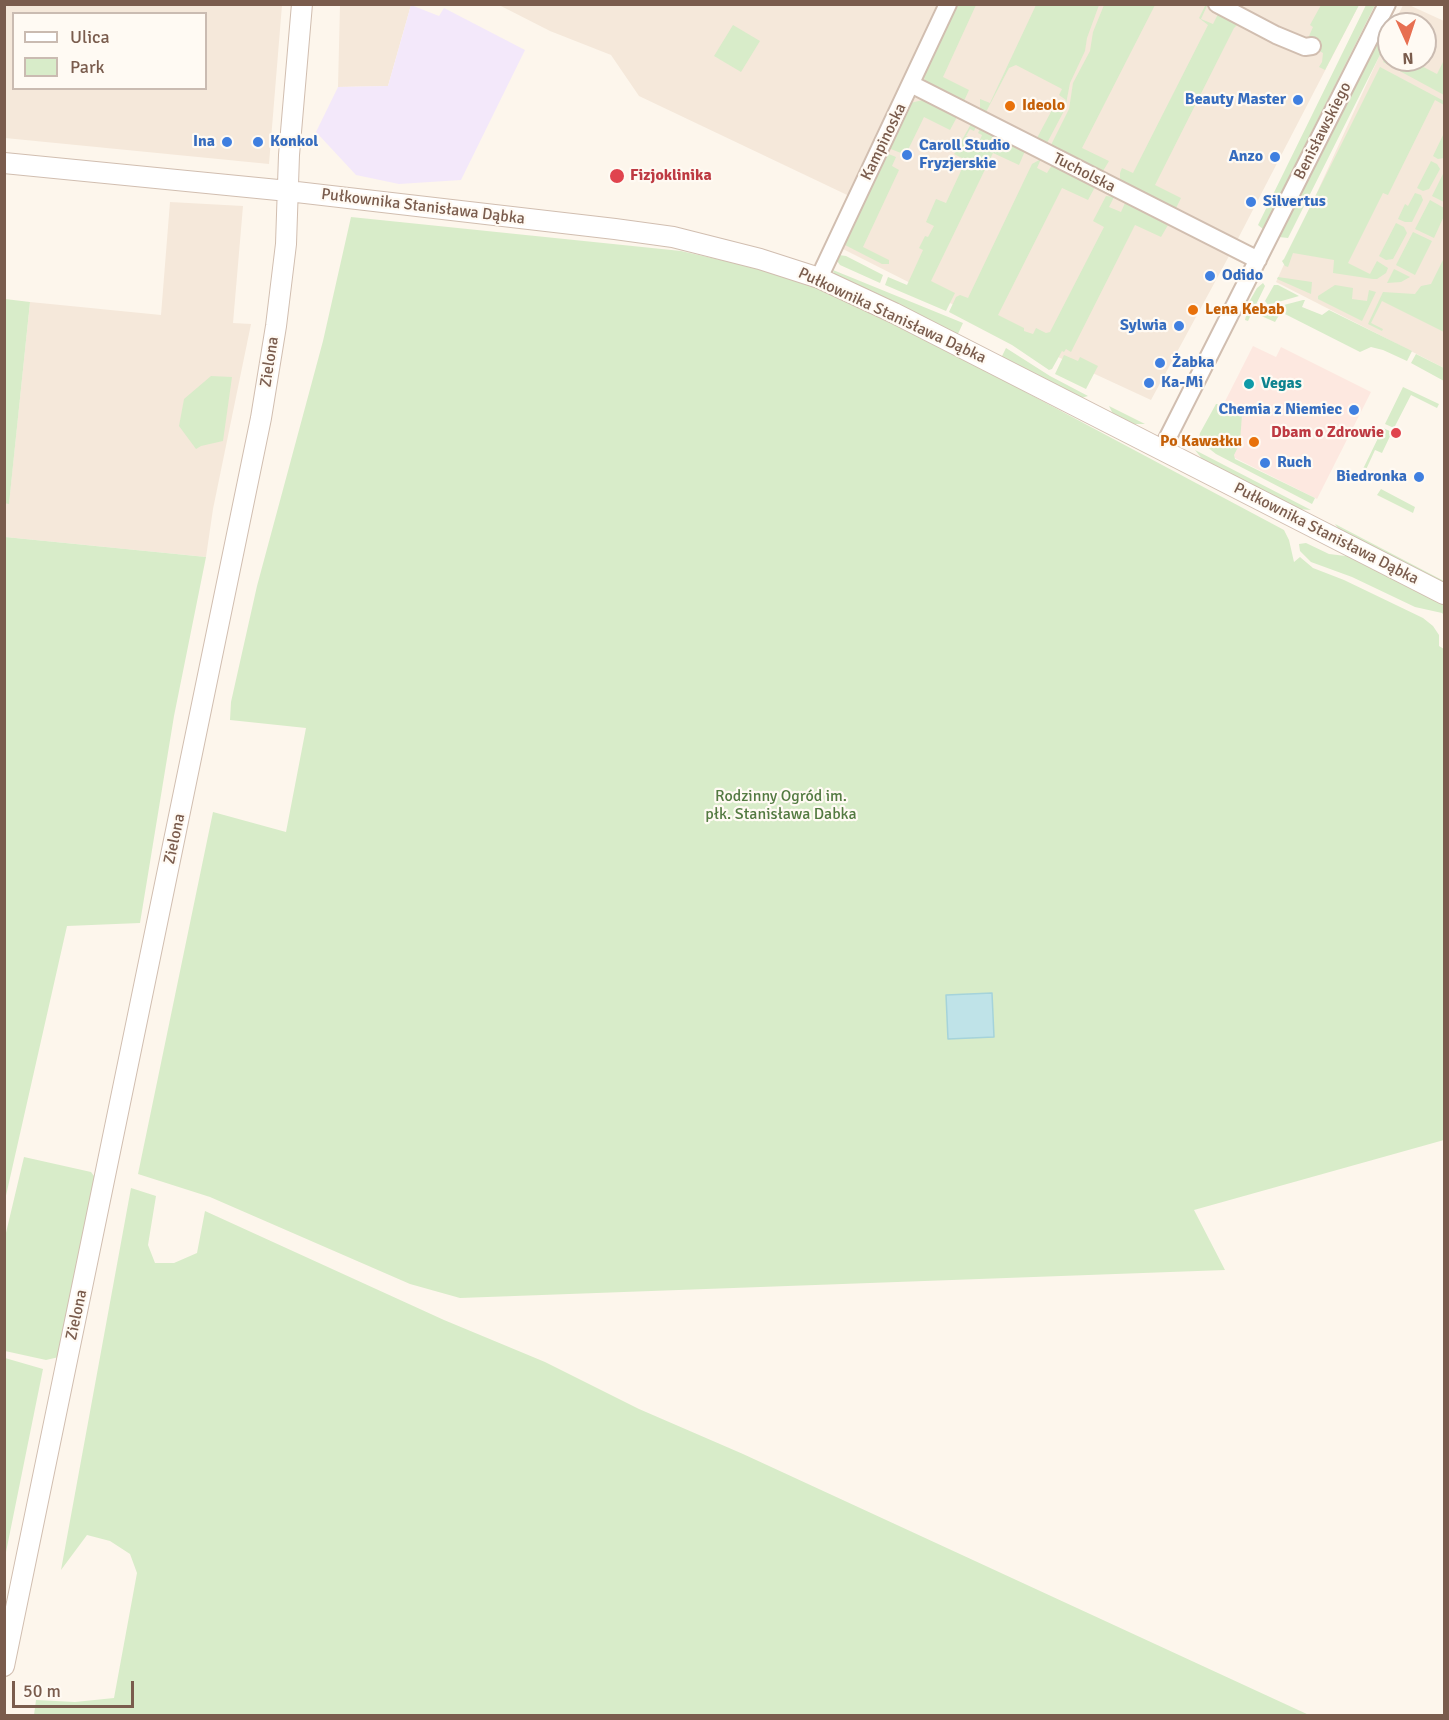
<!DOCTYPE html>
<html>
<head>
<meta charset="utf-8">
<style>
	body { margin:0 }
	#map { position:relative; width:1449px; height:1720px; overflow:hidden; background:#fdf6ec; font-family:Signika,sans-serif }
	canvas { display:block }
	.frame { position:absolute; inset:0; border:6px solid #7a5c4d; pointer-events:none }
	.legend { position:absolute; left:12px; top:12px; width:195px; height:78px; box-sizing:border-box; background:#fffaf3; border:2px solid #cabbb1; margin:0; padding:8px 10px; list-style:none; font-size:18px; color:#7a5c4d }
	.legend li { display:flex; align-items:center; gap:12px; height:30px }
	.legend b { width:30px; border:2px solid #cabbb1 }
	.north { position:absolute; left:1377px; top:12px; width:60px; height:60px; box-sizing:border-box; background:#fffaf3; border:2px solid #cabbb1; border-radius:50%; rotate:177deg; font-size:16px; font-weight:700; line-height:24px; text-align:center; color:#7a5c4d }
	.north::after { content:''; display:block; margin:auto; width:21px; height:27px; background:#e76f51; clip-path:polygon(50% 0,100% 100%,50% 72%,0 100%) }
	.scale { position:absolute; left:12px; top:1681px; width:122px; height:27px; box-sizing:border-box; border:3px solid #7a5c4d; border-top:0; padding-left:8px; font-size:18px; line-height:21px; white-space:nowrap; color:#7a5c4d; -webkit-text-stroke:4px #fffaf3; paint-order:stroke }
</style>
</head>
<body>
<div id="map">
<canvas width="1449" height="1720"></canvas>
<div class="frame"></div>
<ul class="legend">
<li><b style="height:8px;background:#fff"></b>Ulica</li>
<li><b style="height:16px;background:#d8ecc9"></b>Park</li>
</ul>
<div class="north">N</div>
<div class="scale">50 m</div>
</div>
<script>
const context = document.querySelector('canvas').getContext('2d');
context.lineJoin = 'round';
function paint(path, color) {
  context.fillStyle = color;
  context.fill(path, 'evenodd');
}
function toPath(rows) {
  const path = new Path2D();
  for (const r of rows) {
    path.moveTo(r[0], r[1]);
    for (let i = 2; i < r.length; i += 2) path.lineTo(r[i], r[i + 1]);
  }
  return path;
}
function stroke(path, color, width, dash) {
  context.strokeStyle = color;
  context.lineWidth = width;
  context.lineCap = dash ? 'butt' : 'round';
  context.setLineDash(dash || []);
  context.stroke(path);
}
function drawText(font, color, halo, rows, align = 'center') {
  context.font = font + ' Signika,sans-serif';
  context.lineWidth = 4.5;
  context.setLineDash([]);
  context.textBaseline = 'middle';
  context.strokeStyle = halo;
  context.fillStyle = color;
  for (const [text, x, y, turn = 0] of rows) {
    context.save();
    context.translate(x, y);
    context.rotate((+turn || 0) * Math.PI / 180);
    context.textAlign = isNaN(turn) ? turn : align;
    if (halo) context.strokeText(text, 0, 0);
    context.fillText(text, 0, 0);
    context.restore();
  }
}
const residential = toPath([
	[5,4,282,5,269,164,5,138],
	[14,14,206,14,206,88,14,88],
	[340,5,411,5,388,86,338,87],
	[499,5,1359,5,1229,256,1151,400,1045,351,843,249,864,203,639,96,611,55,550,31],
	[1403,5,1409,5,1444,21,1444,368,1276,282,1389,35,1389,60,1425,60,1425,24,1394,24],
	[170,202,243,206,233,323,251,324,213,509,206,557,5,537,5,503,9,503,30,302,161,315]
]);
const commercial = toPath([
	[1253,346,1276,357,1281,347,1371,392,1317,499,1225,453,1211,429]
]);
const education = toPath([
	[411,5,439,16,444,8,525,50,461,180,399,184,356,175,316,132,338,87,388,86]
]);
const green = toPath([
	[955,5,976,5,943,77,969,90,964,101,926,82,923,76],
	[1036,5,1099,5,1087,38,1085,51,1070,83,1065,109,1047,143,1037,138,1053,108,1061,111,1066,100,1059,95,1062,89,1016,65,1009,68,986,112,980,109,980,99,990,103],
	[1104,5,1155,5,1082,148,1109,161,1103,171,1051,145,1069,109,1073,83,1090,51,1093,32],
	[1321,5,1359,5,1325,70,1319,67,1322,62,1323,53,1306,43,1313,27,1310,25],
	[1366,5,1375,5,1263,229,1258,225],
	[1205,6,1207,6,1201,19,1213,24,1219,12,1263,35,1262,37,1237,25,1234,28,1155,185,1181,198,1176,208,1120,180,1120,173,1122,168,1133,173,1208,25,1199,18],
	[733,25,760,41,741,72,714,56],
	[1389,26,1389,37,1288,238,1279,237,1384,30],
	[1389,50,1389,60,1410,60,1437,74,1444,60,1444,95,1383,62],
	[1380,67,1444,101,1444,105,1435,100,1388,195,1383,193,1348,263,1370,274,1377,261,1388,268,1386,273,1377,279,1373,279,1333,273,1334,260,1293,253,1288,267,1285,266,1282,261,1284,259],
	[923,100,957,117,950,130,924,117,907,152,903,151,901,153,888,148,910,103],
	[971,124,976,127,974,131,970,129,966,136,979,142,982,135,978,133,980,129,1025,151,1019,165,993,153,931,281,955,293,946,311,885,285,888,277,907,285,923,250,919,248,925,236,928,237,934,226,926,222,936,199,946,203,966,160,954,154],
	[1444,133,1444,158,1438,159,1433,156],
	[886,153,896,157,892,166,899,170,863,247,889,260,889,264,882,264,845,245],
	[1041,159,1037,168,1047,173,1052,165,1095,187,1088,200,1062,188,998,315,1024,328,1024,331,1033,334,1036,328,1046,333,1050,332,1104,227,1093,221,1106,196,1114,197,1109,207,1121,212,1125,203,1168,225,1161,237,1135,225,1071,352,1066,349,1064,352,1062,351,1052,369,1049,370,1012,345,949,312,956,297,960,295,968,298,1032,164],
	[1431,161,1437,164,1440,169,1429,189,1423,191,1417,188],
	[1444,172,1444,202,1432,196],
	[1415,193,1421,195,1423,200,1412,222,1405,222,1398,219,1405,204,1408,206],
	[1430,200,1444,208,1444,216,1434,238,1415,229],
	[351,217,681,251,756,268,815,286,868,308,1284,530,1289,540,1294,562,1300,557,1313,568,1344,580,1423,618,1433,626,1439,635,1439,646,1444,649,1444,1140,1194,1210,1225,1270,460,1298,410,1284,210,1197,138,1174,213,812,286,832,306,728,230,720,231,702,257,586,323,341],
	[1396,223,1404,227,1407,233,1393,259,1386,260,1379,256],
	[1413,232,1432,241,1415,275,1396,265],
	[839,255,846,256,883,275,880,283,840,265,837,261],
	[1444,258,1444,332,1382,301,1371,323,1383,329,1382,331,1368,324,1383,292,1415,294,1421,286,1431,284],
	[1394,269,1410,277,1401,282,1387,283],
	[833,270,963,323,957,336,834,274],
	[1278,277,1312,282,1311,294,1277,279],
	[1263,283,1265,286,1248,321,1245,320,1249,302,1257,288],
	[1274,285,1278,285,1299,296,1268,305,1265,301],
	[1335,285,1353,288,1352,299,1367,301,1369,290,1376,292,1362,321,1318,299,1318,296],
	[5,299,30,302,9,504,4,503],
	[1303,300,1305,300,1302,307,1322,315,1329,310,1412,351,1407,361,1383,350,1371,347,1360,352,1281,312,1275,322,1259,315,1261,311],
	[1006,348,1050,376,1088,396,1081,398,1001,358],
	[1416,354,1444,368,1444,381,1411,363],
	[1064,355,1078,361,1080,357,1098,366,1086,389,1055,374],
	[211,376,232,377,223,441,201,446,196,449,179,426,184,399],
	[1403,387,1439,404,1437,408,1411,395,1394,428,1385,424],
	[1216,404,1224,404,1242,414,1240,443,1234,455,1235,459,1315,498,1312,504,1216,454,1202,443,1199,438,1200,433],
	[1109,406,1145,424,1131,424,1113,414],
	[1383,428,1392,432,1382,453,1375,450,1364,474,1361,473],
	[1195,450,1311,510,1297,509,1203,460],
	[1381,489,1415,507,1413,513,1377,495],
	[1335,524,1444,581,1444,584,1340,531],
	[5,537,206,557,174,716,140,923,67,926,5,1200],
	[1306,543,1329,554,1354,557,1444,605,1444,615,1442,613,1415,607,1352,577,1311,562,1300,551,1299,544],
	[24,1157,91,1172,94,1176,95,1185,59,1357,46,1360,5,1351,5,1237],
	[131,1188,156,1196,148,1245,155,1263,174,1263,197,1253,205,1211,444,1320,545,1362,639,1409,743,1454,1309,1715,34,1715,36,1700,75,1702,114,1698,137,1573,130,1554,110,1541,87,1535,61,1570],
	[5,1358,43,1369,5,1557,4,1358]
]);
const water = toPath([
	[992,993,994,1037,948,1039,946,995,992,993]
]);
const minor = toPath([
	[1217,4,1276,35,1305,47,1312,46],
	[911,84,1258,260],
	[819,278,948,4],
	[1162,449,1387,4]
]);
const tertiary = toPath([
	[4,163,288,191,615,229,673,237,760,259,819,278,894,313,1444,594],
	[4,1666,261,418,276,326,286,244,289,155,302,4]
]);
const markers = [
	[1298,100,6,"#3f7fe0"],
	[1010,106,6,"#e8710a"],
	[227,142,6,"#3f7fe0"],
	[258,142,6,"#3f7fe0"],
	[907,155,6,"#3f7fe0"],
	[1275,157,6,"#3f7fe0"],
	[617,176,8,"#e0444e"],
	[1251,202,6,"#3f7fe0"],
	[1210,276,6,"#3f7fe0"],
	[1193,310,6,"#e8710a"],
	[1179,326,6,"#3f7fe0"],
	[1160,363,6,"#3f7fe0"],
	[1149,383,6,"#3f7fe0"],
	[1249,384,6,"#0f9aa8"],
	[1354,410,6,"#3f7fe0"],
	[1396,433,6,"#e0444e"],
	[1254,442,6,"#e8710a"],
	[1265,463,6,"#3f7fe0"],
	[1419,477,6,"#3f7fe0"]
];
const shopNames = [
	["Beauty Master",1286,100,"right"],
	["Ina",215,142,"right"],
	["Konkol",270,142],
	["Caroll Studio",919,146],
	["Fryzjerskie",919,164],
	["Anzo",1263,157,"right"],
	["Silvertus",1263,202],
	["Odido",1222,276],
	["Sylwia",1167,326,"right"],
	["Żabka",1172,363],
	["Ka-Mi",1161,383],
	["Chemia z Niemiec",1342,410,"right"],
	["Ruch",1277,463],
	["Biedronka",1407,477,"right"]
];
const foodNames = [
	["Ideolo",1022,106],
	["Lena Kebab",1205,310],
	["Po Kawałku",1242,442,"right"]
];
const streetNames = [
	["Benisławskiego",1323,131,-63],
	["Kampinoska",884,142,-64],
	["Tucholska",1084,173,27],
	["Pułkownika Stanisława Dąbka",423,207,7],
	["Pułkownika Stanisława Dąbka",892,316,25],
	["Zielona",270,362,-81],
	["Pułkownika Stanisława Dąbka",1326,534,27],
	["Zielona",175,839,-78],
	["Zielona",77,1315,-78]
];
const healthNames = [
	["Fizjoklinika",630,176],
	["Dbam o Zdrowie",1384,433,"right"]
];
const cultureNames = [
	["Vegas",1261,384]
];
const parkNames = [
	["Rodzinny Ogród im.",781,797],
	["płk. Stanisława Dabka",781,815]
];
paint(residential, '#f5e8da');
paint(commercial, '#fde8e0');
paint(education, '#f3e8fa');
paint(green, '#d8ecc9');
paint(water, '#bfe3e8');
stroke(water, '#a5d3da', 1.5);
stroke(minor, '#d1beb0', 20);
stroke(tertiary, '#d1beb0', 22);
stroke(minor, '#fff', 16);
stroke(tertiary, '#fff', 20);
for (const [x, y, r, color] of markers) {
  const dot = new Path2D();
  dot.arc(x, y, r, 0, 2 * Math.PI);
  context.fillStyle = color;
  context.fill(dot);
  stroke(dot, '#fffaf3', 2);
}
drawText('bold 16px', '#366cbe', '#fffaf3', shopNames, 'left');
drawText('bold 16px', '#c56008', '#fffaf3', foodNames, 'left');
drawText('16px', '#7a5c4d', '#fffaf3', streetNames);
drawText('bold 16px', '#be3a42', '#fffaf3', healthNames, 'left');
drawText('bold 16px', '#0d838f', '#fffaf3', cultureNames, 'left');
drawText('16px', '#537a41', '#fffaf3', parkNames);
</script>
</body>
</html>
